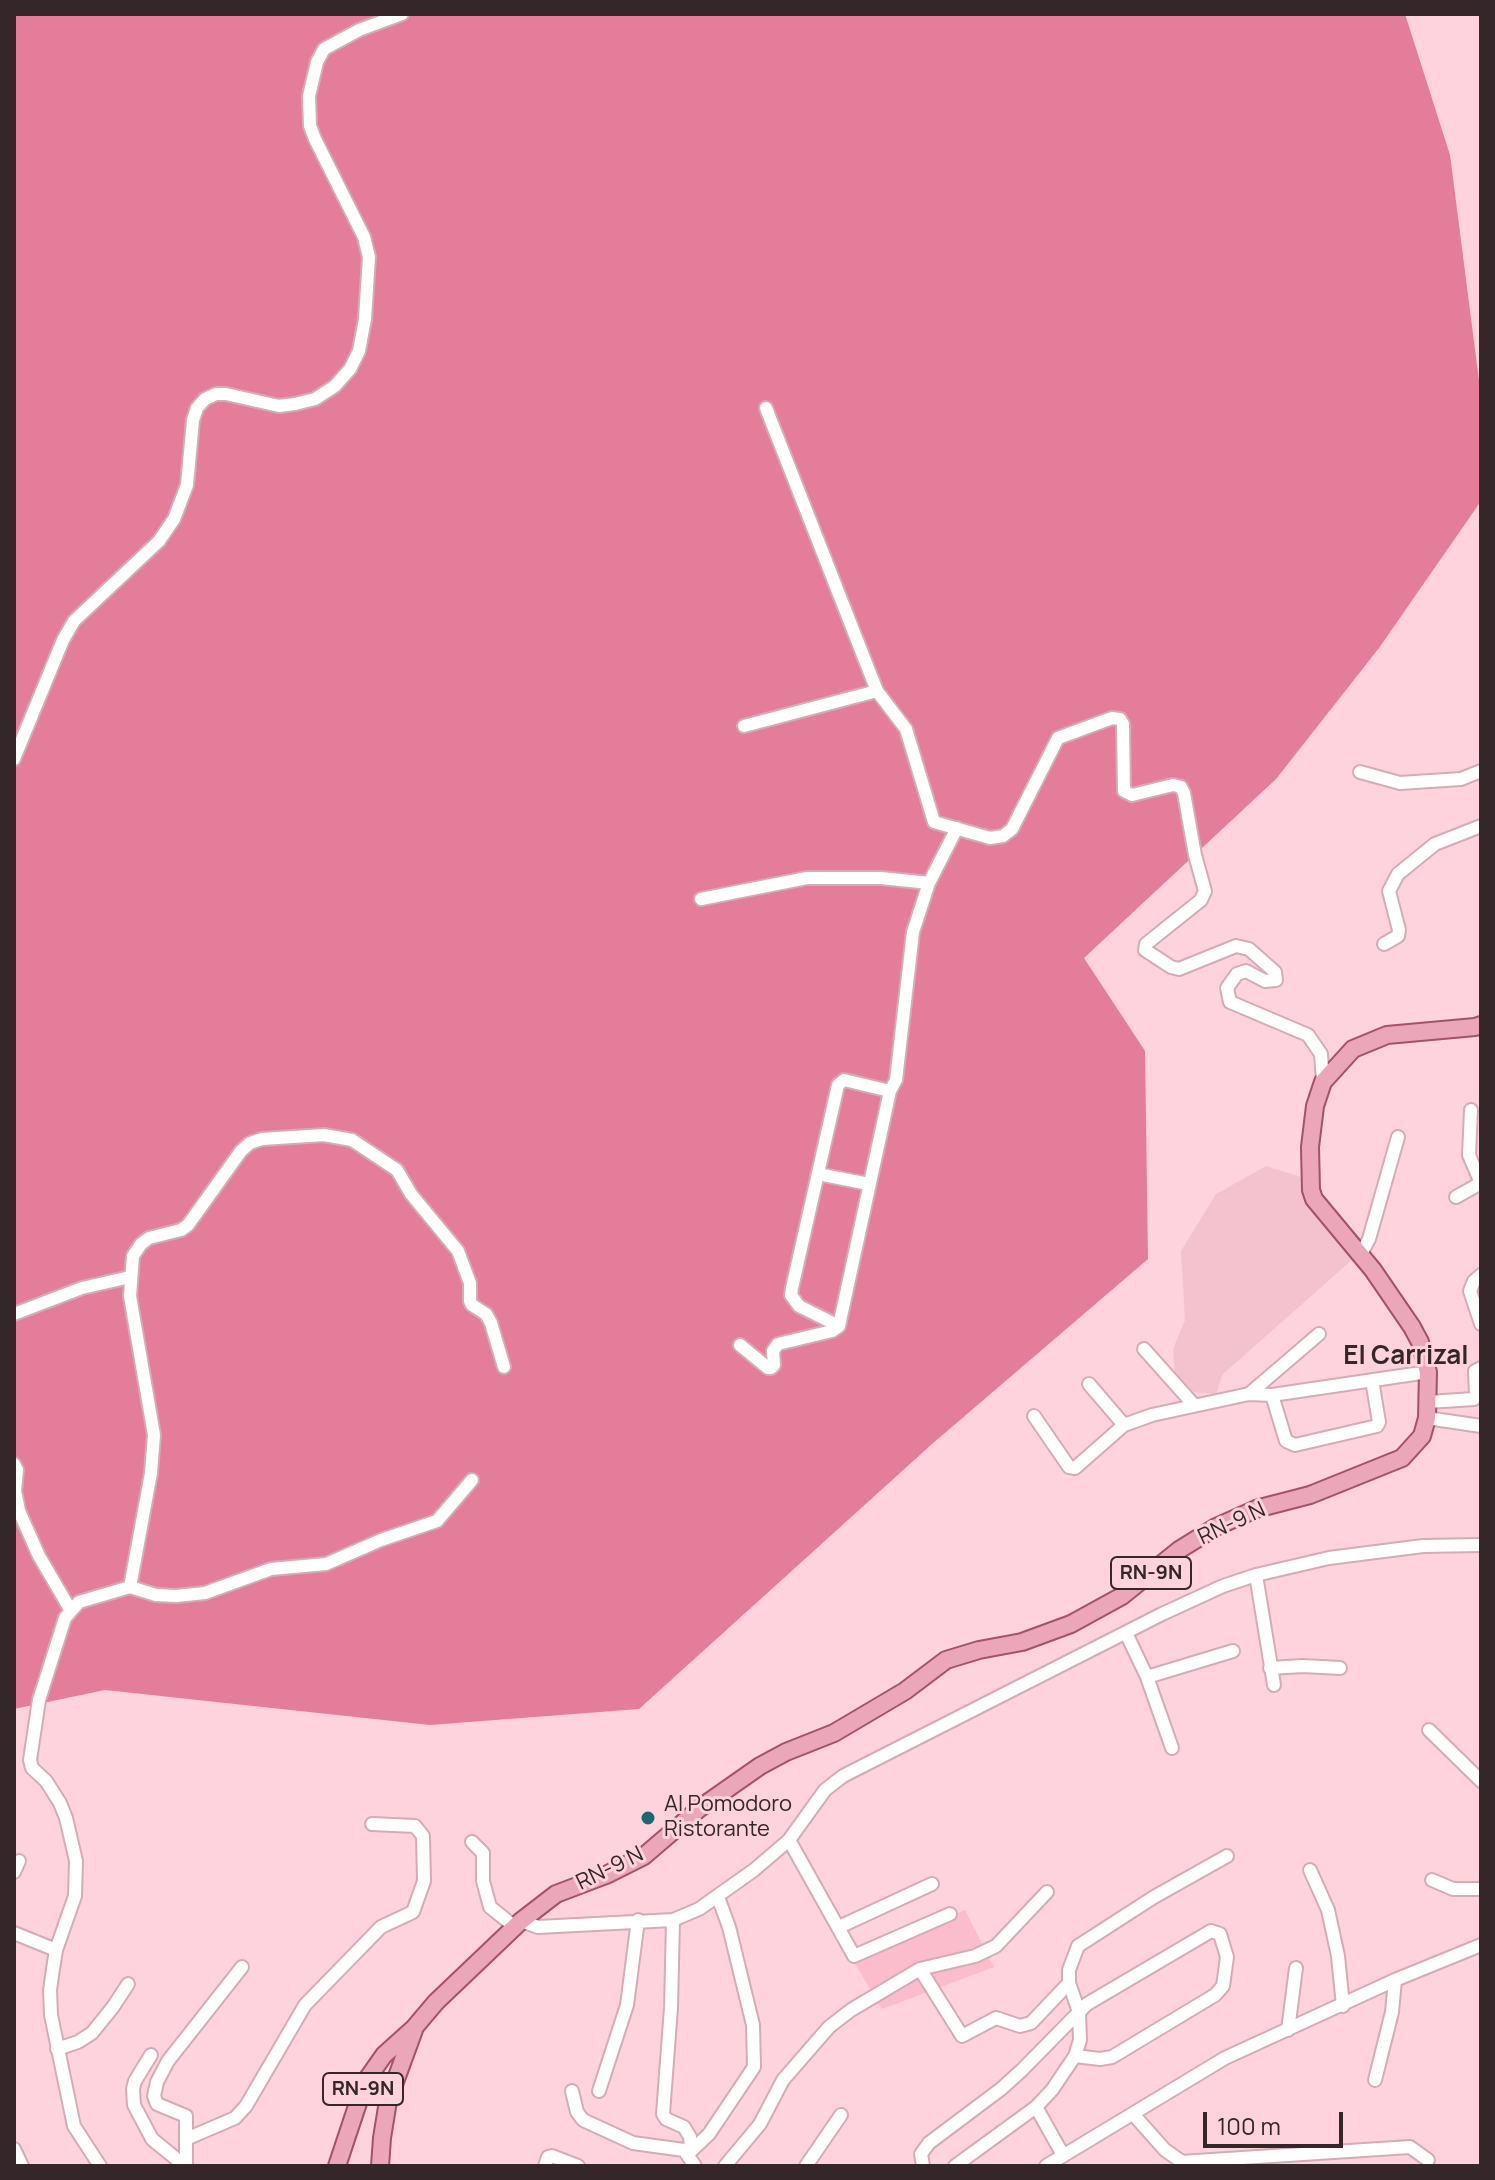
<!DOCTYPE html>
<html>
<head>
<meta charset="utf-8">
<style>
	body { margin:0 }
	#map { position:relative; width:1495px; height:2180px; overflow:hidden; background:#fed3dd; font-family:Manrope,sans-serif }
	canvas { display:block }
	.frame { position:absolute; inset:0; border:16px solid #352629; pointer-events:none }
	.scale { position:absolute; left:1203px; top:2112px; width:140px; height:36px; box-sizing:border-box; border:4px solid #352629; border-top:0; padding-left:10px; font-size:24px; line-height:28px; white-space:nowrap; color:#352629; -webkit-text-stroke:6px #fed3dd; paint-order:stroke }
</style>
</head>
<body>
<div id="map">
<canvas width="1495" height="2180"></canvas>
<div class="frame"></div>
<div class="scale">100 m</div>
</div>
<script>
const context = document.querySelector('canvas').getContext('2d');
context.lineJoin = 'round';
function paint(path, color) {
  context.fillStyle = color;
  context.fill(path, 'evenodd');
}
function toPath(rows) {
  const path = new Path2D();
  for (const r of rows) {
    path.moveTo(r[0], r[1]);
    for (let i = 2; i < r.length; i += 2) path.lineTo(r[i], r[i + 1]);
  }
  return path;
}
function stroke(path, color, width, dash) {
  context.strokeStyle = color;
  context.lineWidth = width;
  context.lineCap = dash ? 'butt' : 'round';
  context.setLineDash(dash || []);
  context.stroke(path);
}
function drawText(font, color, halo, rows, align = 'center') {
  context.font = font + ' Manrope,sans-serif';
  context.lineWidth = 6;
  context.setLineDash([]);
  context.textBaseline = 'middle';
  context.strokeStyle = halo;
  context.fillStyle = color;
  for (const [text, x, y, turn = 0] of rows) {
    context.save();
    context.translate(x, y);
    context.rotate((+turn || 0) * Math.PI / 180);
    context.textAlign = isNaN(turn) ? turn : align;
    if (halo) context.strokeText(text, 0, 0);
    context.fillText(text, 0, 0);
    context.restore();
  }
}
const built = toPath([
	[1266,1166,1301,1177,1309,1197,1353,1259,1223,1374,1216,1394,1193,1392,1175,1375,1173,1349,1185,1320,1181,1251,1216,1194]
]);
const green = toPath([
	[965,1910,994,1967,882,2009,853,1960]
]);
const forest = toPath([
	[14,14,1405,14,1450,155,1481,396,1481,501,1379,648,1276,779,1084,958,1145,1051,1148,1259,932,1444,639,1709,430,1725,105,1690,14,1709]
]);
const minor = toPath([
	[766,408,877,691,906,729,934,822,990,838,1003,836,1012,829,1058,738,1112,718,1120,719,1123,724,1124,791,1132,795,1173,785,1181,787,1184,793,1195,855,1205,891,1201,900,1146,944,1145,950,1171,967,1179,969,1236,946,1249,949,1275,972,1276,980,1265,981,1246,971,1237,974,1227,988,1230,1002,1308,1035,1321,1054,1323,1082],
	[744,726,877,691],
	[14,759,63,640,74,621,159,541,174,519,187,485,193,420,197,408,205,399,216,394,226,394,279,406,295,404,315,399,335,386,350,369,359,351,365,319,369,257,364,237,315,139,310,126,309,96,317,62,324,49,359,30,402,14],
	[1360,772,1400,783,1461,779,1481,771],
	[701,899,807,878,881,878,929,883],
	[1384,944,1398,936,1399,930,1389,891,1398,874,1435,844,1481,826],
	[1471,1110,1469,1155,1481,1183],
	[818,1174,869,1184],
	[1456,1197,1481,1183],
	[1360,1256,1369,1239,1398,1137],
	[1481,1275,1474,1281,1470,1291,1481,1324],
	[14,1314,82,1288,130,1277],
	[839,1326,799,1306,791,1295,792,1288,838,1085,844,1080,890,1091],
	[740,1345,768,1368,771,1368,774,1365,773,1351,778,1344,832,1331,839,1326,890,1091,896,1080,913,932,929,883,957,828],
	[1144,1349,1194,1405],
	[1089,1384,1124,1425],
	[1249,1394,1319,1334],
	[1272,1395,1286,1441,1295,1445,1377,1426,1379,1422,1372,1380],
	[1428,1402,1474,1399,1476,1396,1475,1371,1481,1368],
	[1034,1416,1069,1467,1075,1468,1124,1425,1152,1415,1249,1394,1272,1395,1428,1372],
	[1427,1418,1481,1426],
	[14,1464,17,1470,15,1491,19,1511,39,1556,70,1609],
	[1256,1575,1274,1685],
	[130,1587,151,1473,154,1435,130,1296,133,1256,141,1244,149,1238,181,1230,188,1225,241,1151,250,1143,262,1139,324,1135,352,1140,397,1170,411,1194,458,1251,470,1283,470,1301,472,1305,486,1314,491,1323,504,1367],
	[1126,1633,1147,1677,1172,1748],
	[1270,1668,1303,1666,1340,1668],
	[1147,1677,1233,1651],
	[1429,1730,1481,1781],
	[789,1840,854,1956,950,1914],
	[472,1842,483,1853,483,1881,490,1907,515,1927],
	[1310,1870,1328,1910,1338,1956,1343,2006],
	[14,1872,19,1861],
	[1432,1880,1453,1889,1481,1889],
	[673,1920,671,2008,663,2114,666,2119,684,2127,690,2137,691,2149],
	[521,1921,538,1927,673,1920,699,1909,754,1870,789,1840,825,1790,843,1776,1162,1614,1223,1586,1256,1575,1329,1558,1423,1546,1481,1545],
	[839,1927,932,1884],
	[14,1933,56,1950],
	[920,1969,962,2036,996,2018,1020,2026,1031,2023,1069,1983],
	[1288,2030,1296,1968],
	[57,2049,78,2042,92,2033,113,2007,128,1984],
	[151,2055,135,2081,133,2089,134,2105,152,2139,185,2166],
	[1375,2080,1392,2012,1395,1980],
	[572,2091,577,2112,583,2120,633,2143,684,2150,695,2166],
	[599,2091,627,2005,638,1920],
	[1036,2107,1052,2090,1075,2056],
	[1133,2114,1165,2150,1185,2164],
	[186,2139,235,2118,246,2106,305,2005,381,1927,413,1912,424,1881,423,1836,415,1826,372,1824],
	[14,2149,22,2166],
	[688,2154,709,2134,754,2067,753,2025,729,1927,718,1897],
	[1181,2162,1410,2147,1428,2160],
	[100,2166,74,2126,51,2015,50,1990,53,1969,56,1950,75,1896,76,1861,66,1818,60,1803,46,1781,32,1768,30,1760,39,1700,65,1618,79,1602,130,1587,156,1595,176,1596,205,1593,271,1569,326,1564,381,1540,437,1521,472,1480],
	[186,2166,186,2116,157,2104,154,2096,157,2082,168,2061,242,1967],
	[545,2166,548,2157,552,2156,578,2166],
	[725,2166,760,2124,783,2080,829,2027,851,2010,920,1969,975,1956,996,1946,1047,1892],
	[806,2166,841,2115],
	[923,2166,921,2154,929,2143,1001,2089,1022,2070,1079,2012,1087,2004,1211,1931,1220,1934,1227,1957,1223,1986,1215,1995,1112,2057,1100,2059,1075,2056,1080,2040,1079,2012,1069,1983,1069,1970,1078,1946,1154,1897,1227,1856],
	[955,2166,1036,2107,1063,2155],
	[1046,2166,1225,2058,1395,1980,1481,1945]
]);
const major = toPath([
	[337,2166,365,2082,384,2055,414,2028,436,2002,521,1921,556,1894,606,1875,644,1856,700,1808,760,1766,786,1752,834,1733,905,1691,946,1660,979,1650,1022,1642,1071,1624,1122,1596,1179,1550,1216,1527,1256,1509,1310,1495,1402,1458,1422,1436,1427,1418,1428,1372,1420,1342,1412,1327,1373,1270,1314,1199,1311,1190,1310,1147,1315,1106,1323,1082,1353,1049,1387,1035,1475,1027,1481,1025],
	[380,2166,382,2138,388,2101,414,2030]
]);
const markers = [
	[648,1818,8,"#1f6674"]
];
const shields = [
	[1151,1573,80],
	[363,2089,80]
];
const shieldNames = [
	["RN-9N",1151,1573],
	["RN-9N",363,2089]
];
const streetNames = [
	["RN-9 N",1232,1524,-25],
	["RN-9 N",610,1869,-26]
];
const poiNames = [
	["Al Pomodoro",664,1805],
	["Ristorante",664,1830]
];
const quarterNames = [
	["El Carrizal",1406,1357]
];
paint(built, '#f4c2ce');
paint(green, '#fbbccb');
paint(forest, '#e37d99');
stroke(minor, '#d5acb5', 16);
stroke(major, '#a45269', 20);
stroke(minor, '#fff', 12);
stroke(major, '#eca6ba', 16);
for (const [x, y, r, color] of markers) {
  const dot = new Path2D();
  dot.arc(x, y, r, 0, 2 * Math.PI);
  context.fillStyle = color;
  context.fill(dot);
  stroke(dot, '#fed3dd', 3);
}
for (const [x, y, w] of shields) {
  const box = new Path2D();
  box.roundRect(x - w / 2, y - 16, w, 32, 6);
  context.fillStyle = '#fed3dd';
  context.fill(box);
  stroke(box, '#352629', 2);
}
drawText('bold 20px', '#352629', null, shieldNames);
drawText('22px', '#352629', '#fed3dd', streetNames);
drawText('22px', '#352629', '#fed3dd', poiNames, 'left');
drawText('bold 26px', '#352629', '#fed3dd', quarterNames);
</script>
</body>
</html>
